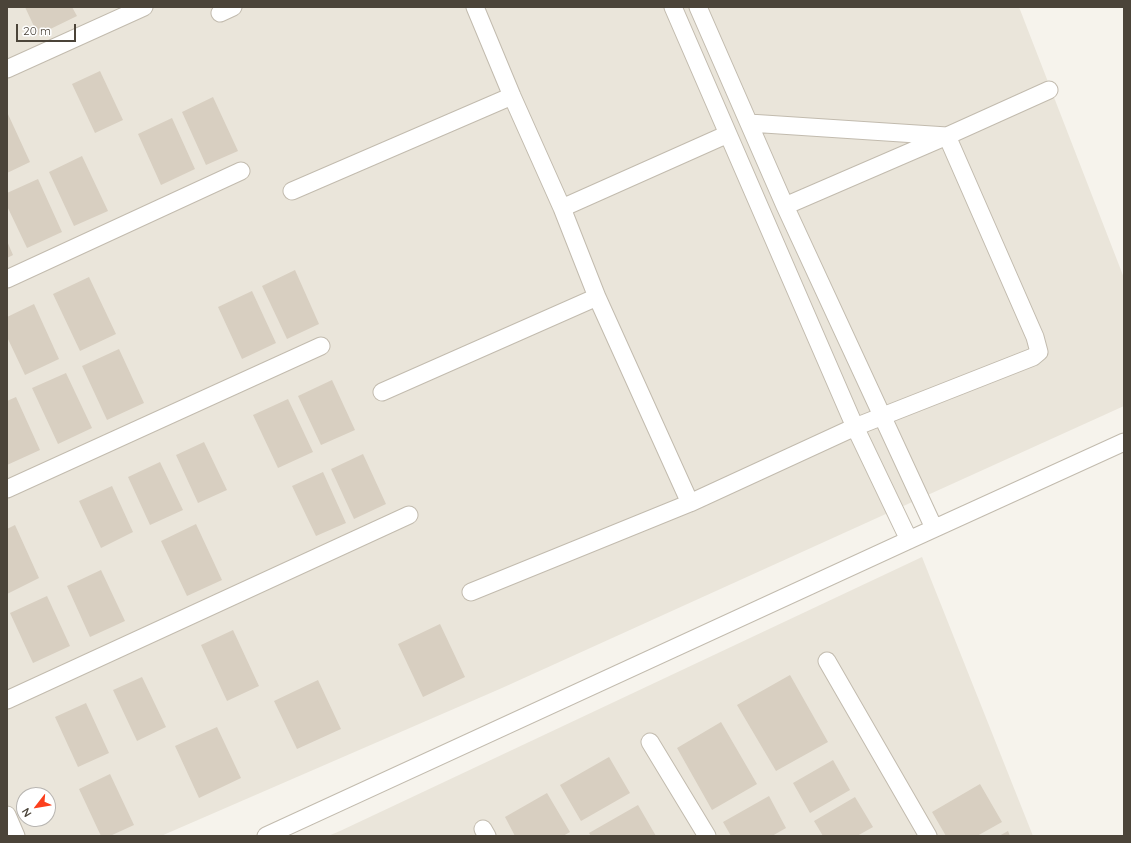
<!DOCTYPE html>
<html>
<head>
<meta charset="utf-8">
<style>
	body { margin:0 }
	#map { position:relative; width:1131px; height:843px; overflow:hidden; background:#f6f3ec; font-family:Quicksand,sans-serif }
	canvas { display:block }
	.frame { position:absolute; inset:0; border:8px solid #4b4439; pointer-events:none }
	.north { position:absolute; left:16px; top:787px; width:40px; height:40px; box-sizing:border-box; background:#fff; border:1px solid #b7b4b0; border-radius:50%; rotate:239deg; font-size:11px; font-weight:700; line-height:16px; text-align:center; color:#4b4439 }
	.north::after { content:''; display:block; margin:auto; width:14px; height:18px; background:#fc3f1d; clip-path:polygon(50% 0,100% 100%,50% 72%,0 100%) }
	.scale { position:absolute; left:16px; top:24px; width:60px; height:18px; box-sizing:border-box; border:2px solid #4b4439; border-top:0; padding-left:5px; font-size:12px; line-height:14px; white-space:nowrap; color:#4b4439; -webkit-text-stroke:3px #fff; paint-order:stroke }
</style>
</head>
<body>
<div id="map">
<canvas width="1131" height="843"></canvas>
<div class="frame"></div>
<div class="north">N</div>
<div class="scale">20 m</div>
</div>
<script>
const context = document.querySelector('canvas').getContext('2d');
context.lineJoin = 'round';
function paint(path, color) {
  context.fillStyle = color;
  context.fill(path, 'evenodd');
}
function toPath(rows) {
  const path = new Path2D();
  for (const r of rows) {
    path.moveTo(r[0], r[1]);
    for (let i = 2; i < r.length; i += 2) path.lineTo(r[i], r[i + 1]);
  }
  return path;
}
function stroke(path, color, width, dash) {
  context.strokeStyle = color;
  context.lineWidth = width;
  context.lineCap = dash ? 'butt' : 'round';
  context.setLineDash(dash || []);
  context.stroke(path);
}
const residential = toPath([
	[7,7,1019,7,1124,278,1124,406,502,688,161,836,7,836],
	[24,795,48,795,48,819,24,819],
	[922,557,1033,836,328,836,340,831]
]);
const building = toPath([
	[25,7,72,7,77,16,38,35],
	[100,71,123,120,95,133,72,84],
	[213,97,238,151,206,165,182,112],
	[7,112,30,162,7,173],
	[172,118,195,169,161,185,138,134],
	[82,156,108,211,74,226,49,172],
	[38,179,62,232,27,248,7,206,7,193],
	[7,241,13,255,7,258],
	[295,270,319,324,287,339,262,286],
	[89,277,116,334,80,351,53,294],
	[252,291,276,343,242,359,218,307],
	[34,304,59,359,25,375,7,337,7,317],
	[119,349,144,403,107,420,82,366],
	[66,373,92,428,58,444,32,388],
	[332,380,355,430,321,445,298,396],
	[16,397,40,450,7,465,7,401],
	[288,399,313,452,278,468,253,415],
	[204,442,227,490,198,503,176,455],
	[363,454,386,504,354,519,331,469],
	[160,462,183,510,150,525,128,477],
	[323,472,346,523,316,536,292,486],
	[112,486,133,532,101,548,79,501],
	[196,524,222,580,187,596,161,541],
	[15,525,39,578,7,594,7,529],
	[101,570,125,621,90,637,67,586],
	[47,596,70,646,33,663,10,613],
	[440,624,465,677,423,697,398,644],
	[233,630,259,686,227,701,201,645],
	[790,675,828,742,776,771,737,705],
	[142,677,166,727,137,741,113,690],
	[318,680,341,729,297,749,274,701],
	[86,703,109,753,78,767,55,717],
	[721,722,757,784,712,810,677,748],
	[217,727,241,778,199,798,175,746],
	[609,757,630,793,581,821,560,785],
	[833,760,850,790,810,813,793,783],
	[110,774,134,825,110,836,101,836,79,789],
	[980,784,1002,822,977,836,946,836,932,812],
	[547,793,570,832,563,836,515,836,505,817],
	[769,796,786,828,772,836,731,836,723,822],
	[855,797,873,827,857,836,823,836,814,821],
	[638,805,656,836,591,836,589,833],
	[1008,831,1010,836,999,836]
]);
const street = toPath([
	[475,7,512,96,562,208,597,297,690,503],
	[673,7,855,427,909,540],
	[698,7,785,206,934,528],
	[220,13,233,7],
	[7,69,144,7],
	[292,191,512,96],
	[785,206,947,136,1049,90],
	[562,208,728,134],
	[7,279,241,171],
	[382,392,597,297],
	[7,489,321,346],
	[471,592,690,503,855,427,1033,357,1039,352,1035,337,947,136,749,123],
	[827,661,928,836],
	[7,700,409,515],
	[650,742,707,836],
	[7,815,16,836],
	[483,829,487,836],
	[266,836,909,540,1124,442]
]);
paint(residential, '#eae5da');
paint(building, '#d8cfc1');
stroke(street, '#c2bbae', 19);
stroke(street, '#fff', 17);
</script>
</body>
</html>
